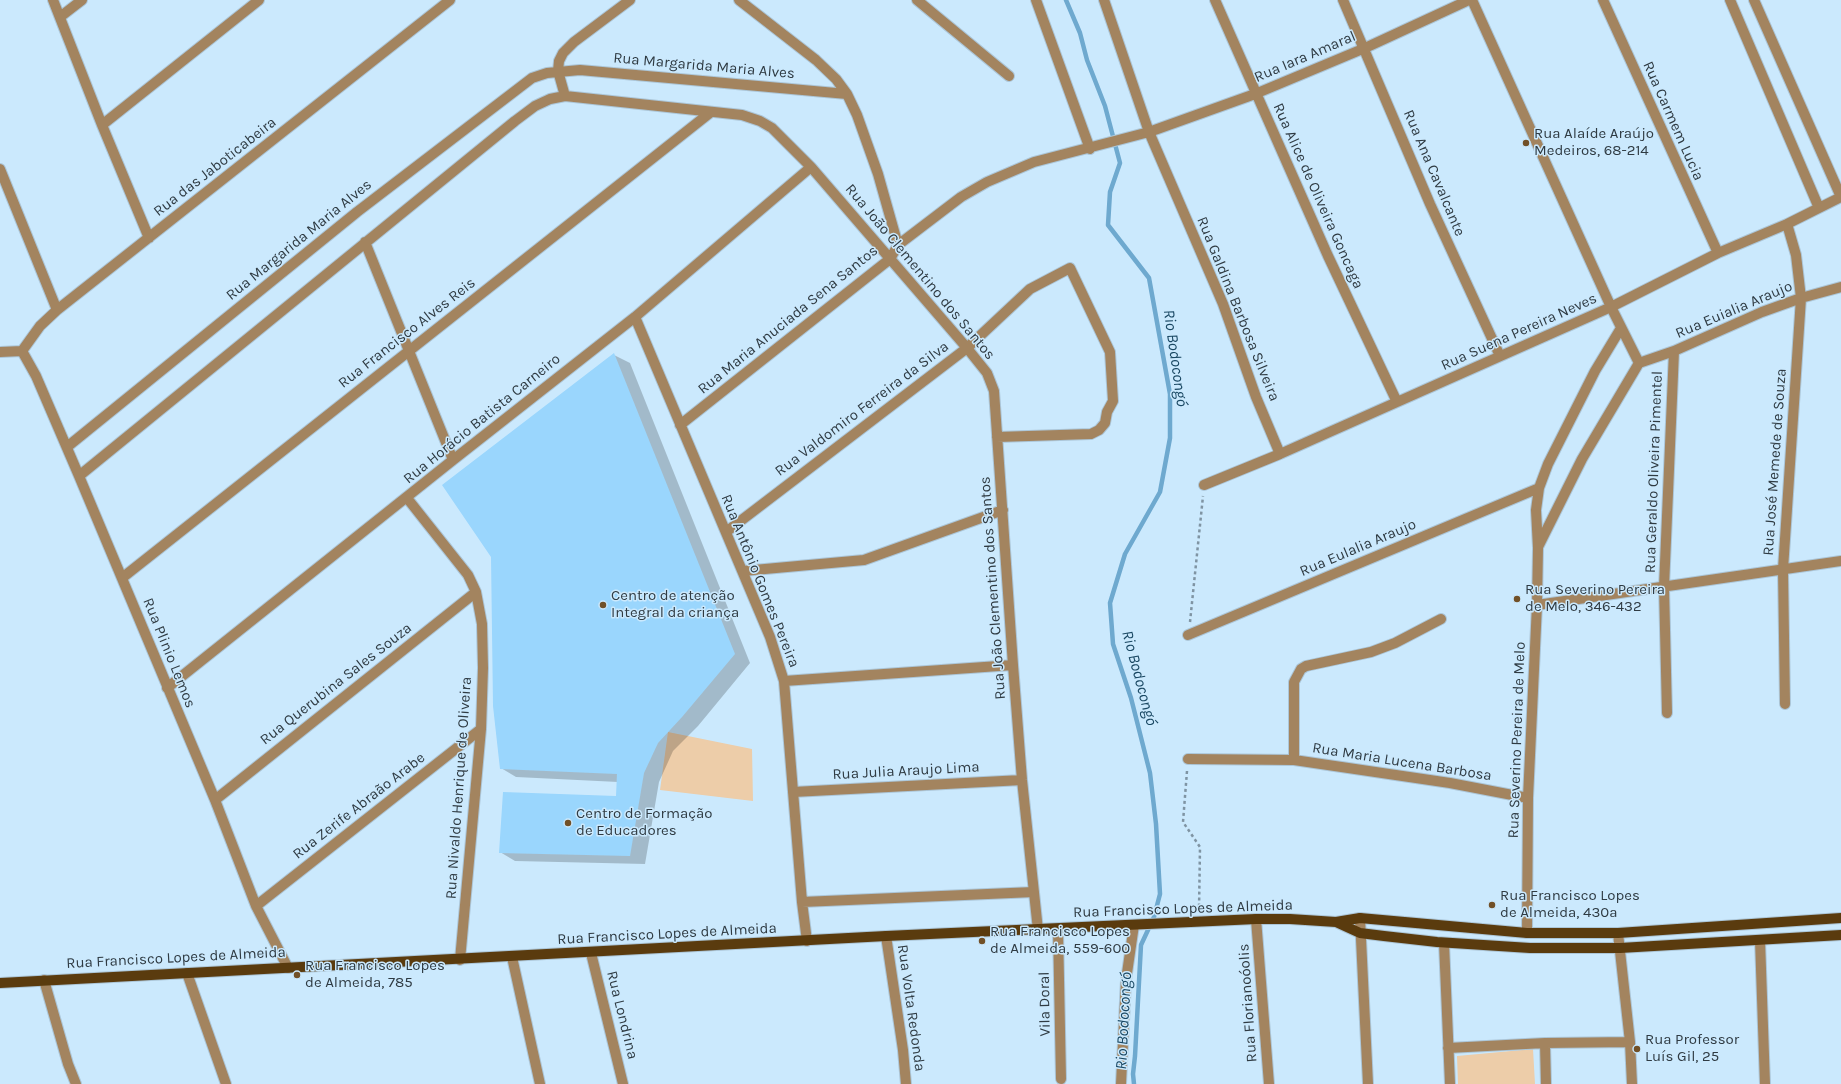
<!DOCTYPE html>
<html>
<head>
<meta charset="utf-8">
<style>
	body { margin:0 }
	canvas { display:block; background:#cbe9fd }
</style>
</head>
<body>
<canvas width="1841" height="1084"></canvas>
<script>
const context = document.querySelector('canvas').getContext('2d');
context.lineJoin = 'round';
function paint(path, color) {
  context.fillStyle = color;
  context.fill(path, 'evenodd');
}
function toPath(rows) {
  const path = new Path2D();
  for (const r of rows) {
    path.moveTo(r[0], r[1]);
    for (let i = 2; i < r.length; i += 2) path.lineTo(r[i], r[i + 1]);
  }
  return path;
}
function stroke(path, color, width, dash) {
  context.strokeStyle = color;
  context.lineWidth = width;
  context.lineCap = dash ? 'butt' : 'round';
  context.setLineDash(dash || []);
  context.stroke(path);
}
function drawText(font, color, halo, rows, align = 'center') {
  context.font = font + ' Karla,sans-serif';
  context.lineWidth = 3;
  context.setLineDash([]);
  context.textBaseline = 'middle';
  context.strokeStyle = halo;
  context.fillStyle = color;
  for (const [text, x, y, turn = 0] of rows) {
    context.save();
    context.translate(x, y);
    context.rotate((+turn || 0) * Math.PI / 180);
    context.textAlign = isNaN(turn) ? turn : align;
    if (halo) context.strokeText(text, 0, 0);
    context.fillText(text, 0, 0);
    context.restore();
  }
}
const green = toPath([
	[668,732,752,749,753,801,660,790],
	[1533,1049,1535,1084,1458,1084,1457,1056]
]);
const shadow = toPath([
	[614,355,630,363,750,663,698,726,673,751,659,782,645,864,515,861,500,852,617,797,618,782,516,777,501,768,492,556]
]);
const stream = toPath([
	[1066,0,1080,33,1087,60,1105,106,1120,163,1110,192,1108,225,1149,278,1170,394,1170,438,1160,492,1125,554,1110,603,1113,644,1131,698,1150,773,1156,824,1160,894,1154,917,1141,945,1135,1056,1133,1074,1134,1084]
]);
const building = toPath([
	[614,353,735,654,682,717,658,743,644,773,630,856,499,853,503,792,616,796,617,774,500,769,493,706,491,557,442,485]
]);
const path = toPath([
	[1190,622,1203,496],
	[1187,771,1183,822,1200,847,1199,910]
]);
const minor = toPath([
	[53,0,102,125,149,238],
	[739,0,816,60,836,79,847,94,857,115,878,174,898,245],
	[917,0,1009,76],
	[1036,0,1090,149],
	[1104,0,1149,132,1223,304,1256,397,1280,454],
	[1215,0,1328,256,1397,402],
	[1343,0,1430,204,1500,356],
	[1472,0,1611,307,1639,363],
	[1603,0,1718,253],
	[1730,0,1819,208],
	[1754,0,1841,197],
	[60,17,82,0],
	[565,96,558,71,559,61,563,53,574,42,630,0],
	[102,125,259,0],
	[0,169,57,310],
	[365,242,453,460],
	[635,317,770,637,784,681,802,902,807,941],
	[22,351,36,376,79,476,215,800,256,906,288,968],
	[22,351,40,326,57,310,450,0],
	[0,352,22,351],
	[1639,363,1674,351,1762,312,1801,298,1841,287],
	[680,425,890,259,898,245,961,197,987,182,1034,162,1149,132,1255,94,1365,48,1469,0],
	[67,447,357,212,532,78,547,73,580,70,847,94],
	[79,476,515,121,535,106,550,99,565,96,742,115,760,121,772,128,811,167,967,348,987,373,994,391,1013,665,1022,780,1038,930],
	[1204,485,1280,454,1611,307,1718,253,1787,224,1841,197],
	[407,498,468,575,476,592,482,624,483,668,481,729,460,960],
	[726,532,967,348,1030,289,1070,268,1110,352,1113,401,1107,412,1105,423,1099,430,1091,434,997,437],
	[1538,547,1582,459,1639,363],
	[743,571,864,560,1003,510],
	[122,578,711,112],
	[1537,605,1841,561],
	[1188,635,1539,488],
	[784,681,1013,665],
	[167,688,453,460,635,317,811,167],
	[1785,704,1783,569,1801,298,1796,255,1787,224],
	[1667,713,1664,587,1674,351],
	[1188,759,1294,760,1450,783,1528,798],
	[1294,760,1294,682,1301,669,1306,666,1371,652,1395,643,1441,619],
	[793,792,1022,780],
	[215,800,476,592],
	[802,902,1034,892],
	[256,906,481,729],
	[1360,918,1368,1084],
	[1256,919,1269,1084],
	[1058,929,1061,1079],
	[1527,933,1528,798,1537,605,1538,548,1536,510,1539,488,1548,464,1595,371,1621,328],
	[1618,933,1630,1042,1632,1084],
	[886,936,903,1050,906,1084],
	[1760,940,1765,1084],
	[1444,943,1450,1084],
	[591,953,623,1084],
	[512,957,540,1084],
	[187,973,226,1084],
	[44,980,68,1064,76,1084],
	[1545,1043,1546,1084],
	[1448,1048,1545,1043,1630,1042],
	[1121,1084,1126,980,1134,925]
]);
const major = toPath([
	[1336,922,1360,933,1384,936,1437,942,1530,948,1620,948,1841,935],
	[0,983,886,936,1256,919,1290,919,1336,922,1360,918,1527,933,1618,933,1841,918]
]);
const markers = [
	[1526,143,4,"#715027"],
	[1517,599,4,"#715027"],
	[603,605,4,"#715027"],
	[568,823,4,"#715027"],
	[1492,905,4,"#715027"],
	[982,941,4,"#715027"],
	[297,975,4,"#715027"],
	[1637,1049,4,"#715027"]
];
const streetNames = [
	["Rua Iara Amaral",1305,57,-23],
	["Rua Margarida Maria Alves",704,66,5],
	["Rua Carmem Lucia",1673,121,66],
	["Rua das Jaboticabeira",215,167,-38],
	["Rua Ana Cavalcante",1434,173,67],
	["Rua Alice de Oliveira Goncaga",1318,196,66],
	["Rua Margarida Maria Alves",299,240,-39],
	["Rua João Clementino dos Santos",920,272,50],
	["Rua Galdina Barbosa Silveira",1238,309,68],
	["Rua Euialia Araujo",1734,310,-23],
	["Rua Maria Anuciada Sena Santos",788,320,-39],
	["Rua Suena Pereira Neves",1519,332,-24],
	["Rua Francisco Alves Reis",407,333,-38],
	["Rua Valdomiro Ferreira da Silva",862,409,-37],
	["Rua Horácio Batista Carneiro",482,419,-39],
	["Rua José Memede de Souza",1775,462,-86],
	["Rua Geraldo Oliveira Pimentel",1654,472,-88],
	["Rua Eulalia Araujo",1358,548,-23],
	["Rua Antônio Gomes Pereira",760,581,68],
	["Rua João Clementino dos Santos",993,588,-94],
	["Rua Plinio Lemos",169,653,68],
	["Rua Querubina Sales Souza",336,684,-38],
	["Rua Severino Pereira de Melo",1517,740,-88],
	["Rua Maria Lucena Barbosa",1402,762,9],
	["Rua Julia Araujo Lima",906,771,-3],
	["Rua Nivaldo Henrique de Oliveira",459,788,-86],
	["Rua Zerife Abraão Arabe",359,806,-38],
	["Rua Francisco Lopes de Almeida",1183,909,-2],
	["Rua Francisco Lopes de Almeida",667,934,-3],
	["Rua Francisco Lopes de Almeida",176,958,-3],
	["Rua Florianoóolis",1248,1003,-94],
	["Vila Doral",1045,1004,-91],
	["Rua Volta Redonda",911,1008,82],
	["Rua Londrina",622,1015,76]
];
const poiNames = [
	["Rua Alaíde Araújo",1534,134],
	["Medeiros, 68-214",1534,151],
	["Rua Severino Pereira",1525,590],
	["de Melo, 346-432",1525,607],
	["Centro de atenção",611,596],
	["Integral da criança",611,613],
	["Centro de Formação",576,814],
	["de Educadores",576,831],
	["Rua Francisco Lopes",1500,896],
	["de Almeida, 430a",1500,913],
	["Rua Francisco Lopes",990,932],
	["de Almeida, 559-600",990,949],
	["Rua Francisco Lopes",305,966],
	["de Almeida, 785",305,983],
	["Rua Professor",1645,1040],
	["Luís Gil, 25",1645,1057]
];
const waterNames = [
	["Rio Bodocongó",1175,358,82],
	["Rio Bodocongó",1139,678,75],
	["Rio Bodocongó",1124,1021,-87]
];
paint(green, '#edcda9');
paint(shadow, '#0003');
stroke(stream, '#6ea9cf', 4.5);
paint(building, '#9ad6fd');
stroke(minor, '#acc6d8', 12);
stroke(major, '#acc6d8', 12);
stroke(path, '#7f94a3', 2.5, [3, 3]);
stroke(minor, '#a3845f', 10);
stroke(major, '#5a3b0e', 10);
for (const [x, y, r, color] of markers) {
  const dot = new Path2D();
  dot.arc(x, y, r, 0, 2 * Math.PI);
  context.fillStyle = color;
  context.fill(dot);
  stroke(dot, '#cbe9fd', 1.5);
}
drawText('15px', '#2f3b43', '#cbe9fd', streetNames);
drawText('15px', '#2f3b43', '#cbe9fd', poiNames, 'left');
drawText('italic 16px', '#1a4863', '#cbe9fd', waterNames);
</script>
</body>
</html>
